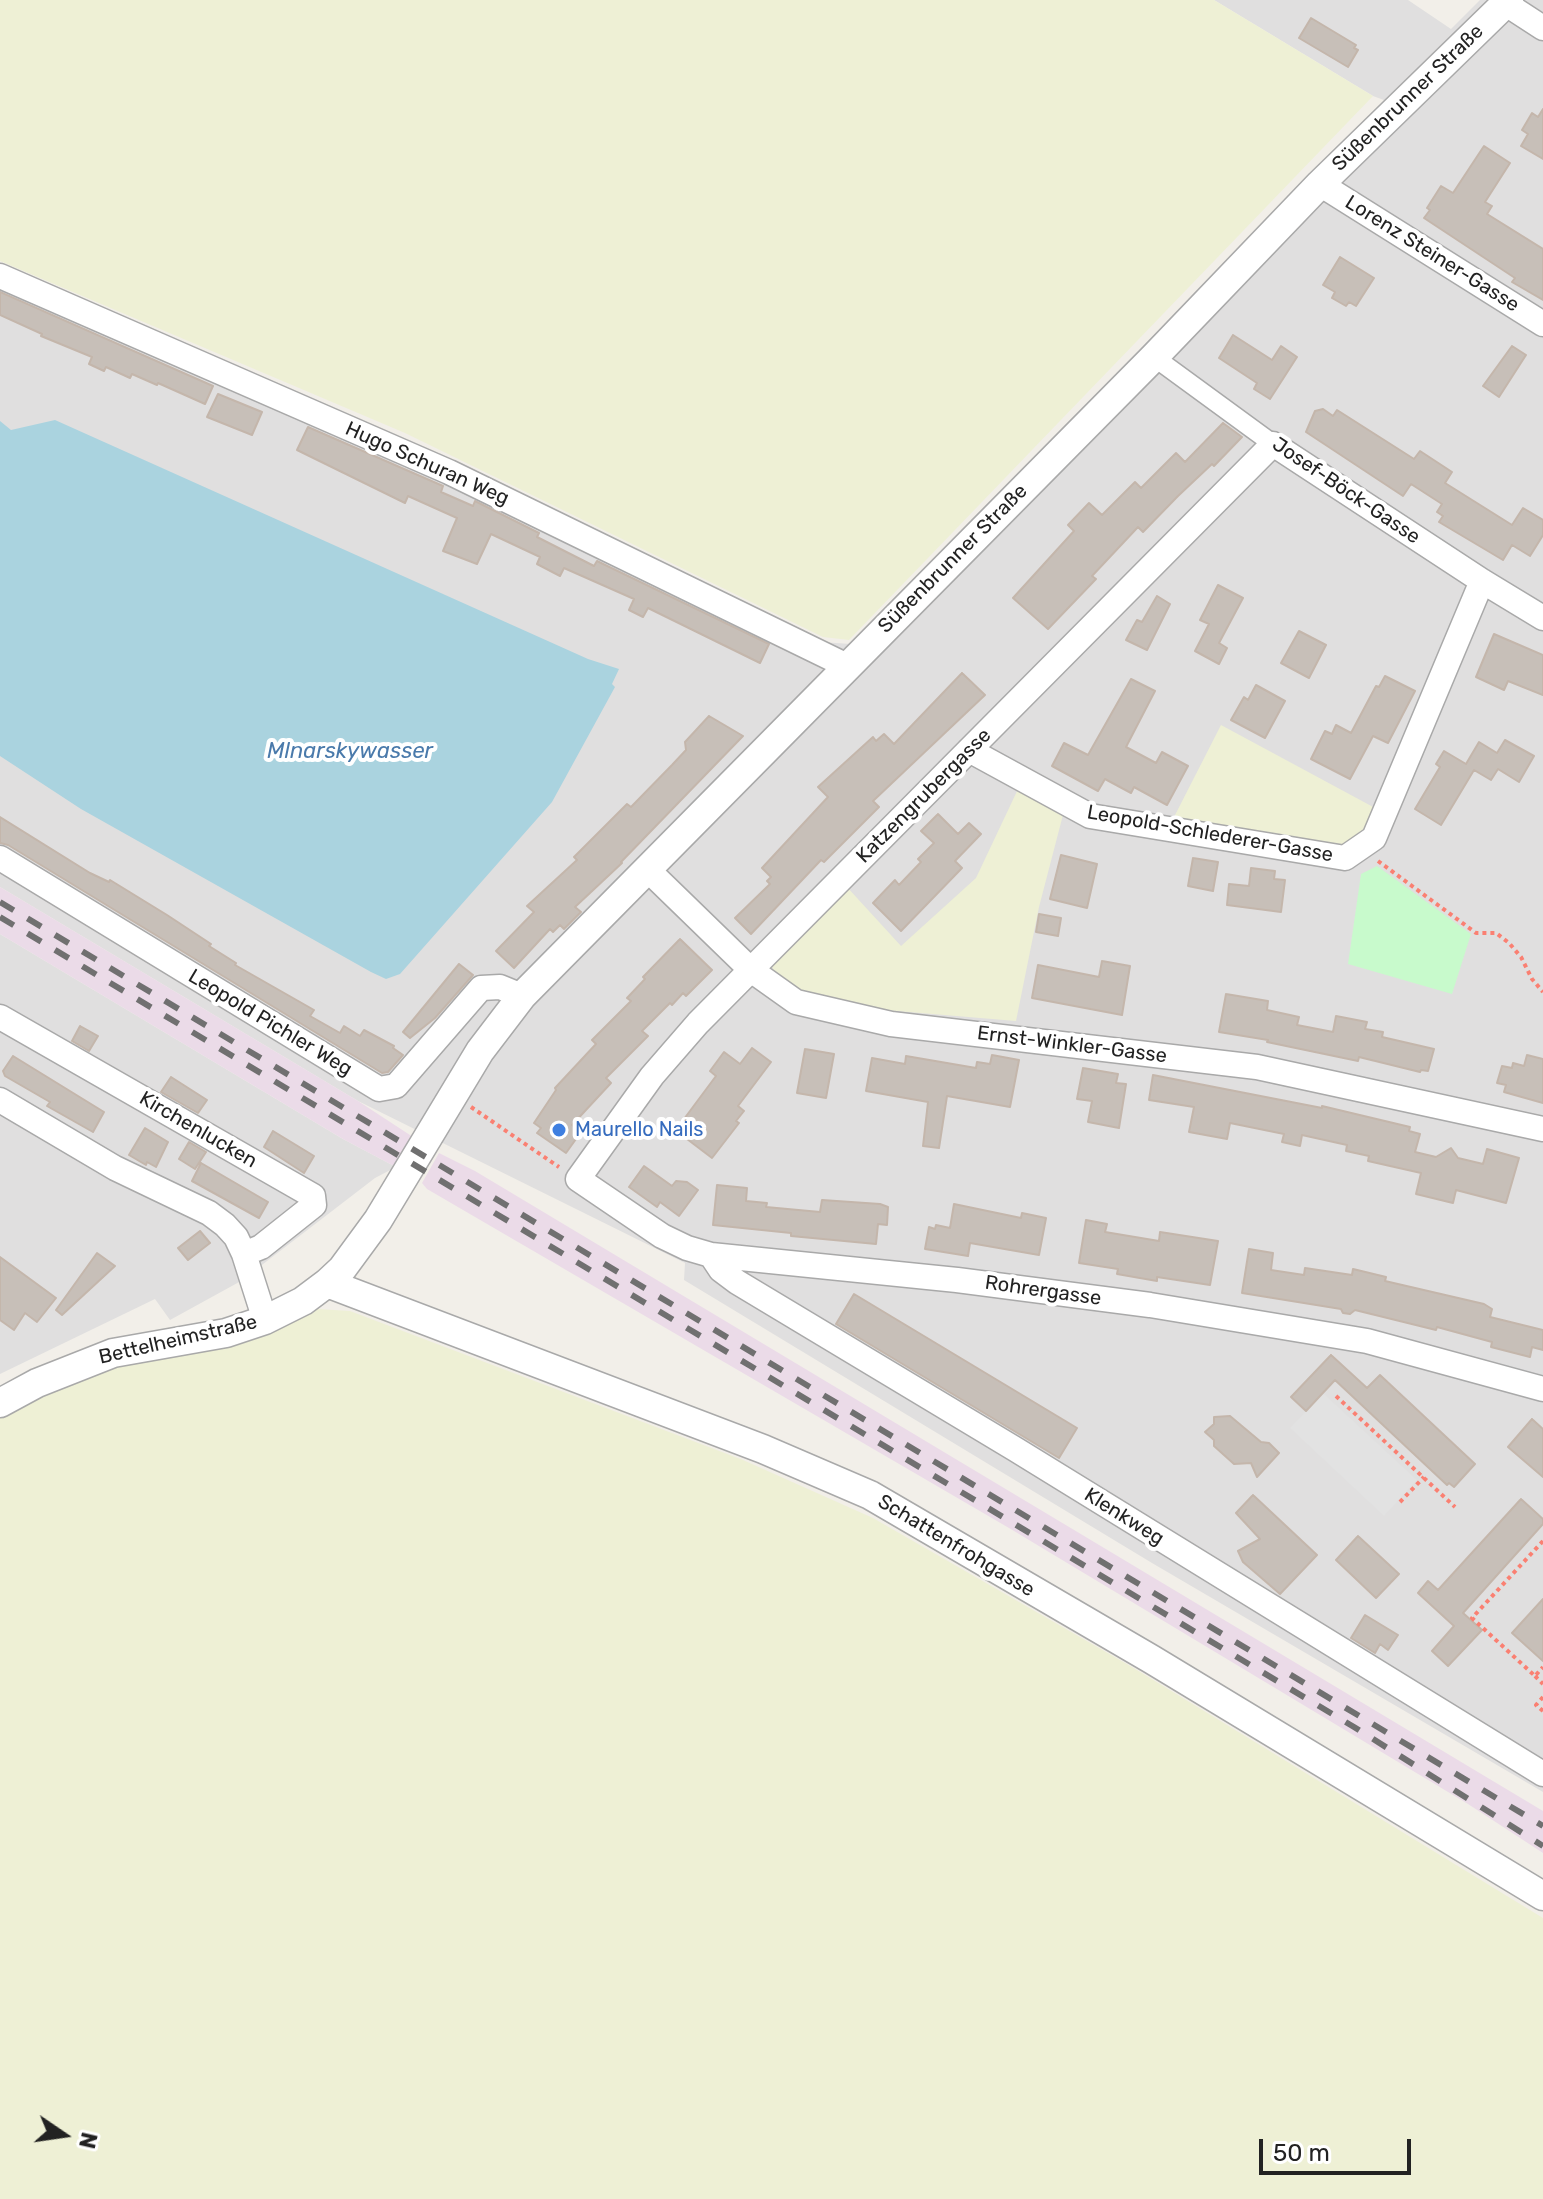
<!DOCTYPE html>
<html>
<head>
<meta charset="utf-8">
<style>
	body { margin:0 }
	#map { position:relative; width:1543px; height:2199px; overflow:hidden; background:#f2efe9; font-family:Rubik,sans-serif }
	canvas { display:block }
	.north { position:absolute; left:24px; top:2095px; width:80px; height:80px; -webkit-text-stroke:6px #fff; paint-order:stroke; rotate:103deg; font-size:22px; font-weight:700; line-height:32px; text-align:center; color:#222 }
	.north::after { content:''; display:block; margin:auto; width:28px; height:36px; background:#222; clip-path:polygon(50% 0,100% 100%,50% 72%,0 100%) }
	.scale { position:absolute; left:1259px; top:2139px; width:152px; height:36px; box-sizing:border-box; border:4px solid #222; border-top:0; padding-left:10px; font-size:24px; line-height:28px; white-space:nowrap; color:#222; -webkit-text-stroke:6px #fff; paint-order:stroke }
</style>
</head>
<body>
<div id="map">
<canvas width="1543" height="2199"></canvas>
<div class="north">N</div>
<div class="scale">50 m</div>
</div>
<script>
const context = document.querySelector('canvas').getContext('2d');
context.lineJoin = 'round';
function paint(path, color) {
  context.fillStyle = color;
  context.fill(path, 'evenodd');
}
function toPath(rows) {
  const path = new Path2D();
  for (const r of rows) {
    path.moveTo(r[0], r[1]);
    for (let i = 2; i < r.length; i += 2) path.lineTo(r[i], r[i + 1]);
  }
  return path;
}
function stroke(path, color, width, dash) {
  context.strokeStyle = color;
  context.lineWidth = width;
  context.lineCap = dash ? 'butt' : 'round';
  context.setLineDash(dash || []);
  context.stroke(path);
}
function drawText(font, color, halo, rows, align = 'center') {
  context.font = font + ' Rubik,sans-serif';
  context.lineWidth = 8;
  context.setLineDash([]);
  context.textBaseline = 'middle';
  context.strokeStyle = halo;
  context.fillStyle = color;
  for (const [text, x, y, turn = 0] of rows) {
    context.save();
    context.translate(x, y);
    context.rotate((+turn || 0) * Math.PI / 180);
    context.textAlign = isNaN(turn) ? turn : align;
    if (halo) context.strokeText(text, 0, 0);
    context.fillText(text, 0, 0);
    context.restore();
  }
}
const residential = toPath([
	[1214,0,1408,0,1451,29,1480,0,1543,0,1543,1792,1152,1563,684,1280,685,1263,358,1101,0,887,0,268,821,642,851,644,1384,100,1373,96],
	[0,934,343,1139,396,1167,375,1178,241,1281,170,1320,155,1299,0,1374]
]);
const industrial = toPath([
	[0,887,358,1101,413,1137,396,1167,343,1139,0,934],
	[439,1153,475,1171,1543,1811,1543,1853,1468,1804,1009,1528,427,1189,422,1183]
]);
const farmland = toPath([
	[0,0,1214,0,1373,96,849,640,823,637,405,433,0,261],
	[1221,725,1375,808,1363,837,1347,848,1172,821],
	[1019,787,1064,811,1039,907,1016,1021,861,1008,804,995,776,976,772,967,775,960,847,887,901,946,976,878],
	[302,1308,350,1311,743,1460,873,1518,1132,1667,1543,1918,1543,2199,0,2199,0,1408,68,1374]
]);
const park = toPath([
	[1377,866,1471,934,1452,994,1348,964,1361,874]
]);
const parking = toPath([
	[1323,1393,1417,1480,1384,1516,1290,1428]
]);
const water = toPath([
	[55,420,588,659,619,669,612,684,615,687,552,802,400,974,386,979,371,972,81,809,0,756,0,421,11,430]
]);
const building = toPath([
	[1311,18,1356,45,1354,48,1358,50,1348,67,1299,38,1311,18],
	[1543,109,1543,159,1521,146,1528,134,1522,130,1532,113,1538,117,1543,109],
	[1484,146,1510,163,1485,202,1492,206,1487,214,1543,249,1543,300,1512,282,1515,278,1424,218,1430,210,1427,208,1441,186,1453,193,1484,146],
	[1340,257,1374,278,1356,306,1349,302,1346,306,1332,298,1335,292,1323,285,1340,257],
	[0,292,213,386,205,404,158,383,157,385,132,374,130,378,106,367,104,371,89,364,92,357,41,336,42,334,0,315,0,292],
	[1233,335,1272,360,1281,346,1297,357,1270,399,1254,389,1257,383,1219,358,1233,335],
	[1512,346,1526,355,1499,397,1483,386,1512,346],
	[218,394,262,412,252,435,207,417,218,394],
	[1323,409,1333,416,1337,410,1414,459,1420,451,1452,472,1445,483,1512,525,1523,508,1543,520,1543,535,1530,556,1512,545,1503,560,1439,522,1443,516,1437,512,1442,504,1411,484,1403,496,1306,432,1315,411,1323,409],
	[1223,423,1242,437,1214,466,1212,464,1178,496,1143,532,1138,527,1092,576,1096,579,1048,629,1013,598,1074,531,1068,525,1089,503,1102,515,1135,482,1141,488,1176,453,1185,462,1223,423],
	[308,427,443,486,441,492,473,506,475,501,539,533,537,537,594,566,597,561,769,644,760,663,648,608,643,617,629,610,634,599,564,568,560,576,537,564,540,557,491,534,477,564,443,551,457,518,408,496,405,503,297,450,308,427],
	[1218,585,1243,598,1219,643,1227,648,1219,664,1195,651,1209,624,1200,620,1218,585],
	[1157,596,1170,604,1147,650,1126,640,1137,620,1142,622,1157,596],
	[1299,631,1326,645,1309,678,1281,663,1299,631],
	[1494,634,1543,655,1543,695,1508,681,1504,690,1476,677,1494,634],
	[962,673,985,695,873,801,879,807,824,862,821,860,751,934,735,918,770,884,767,881,771,877,762,868,828,797,818,787,873,737,876,741,884,734,894,744,962,673],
	[1385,676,1415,691,1388,743,1373,736,1350,779,1311,759,1325,731,1332,734,1336,725,1351,733,1376,686,1379,687,1385,676],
	[1131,679,1155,691,1126,747,1156,763,1162,752,1188,766,1167,805,1134,787,1131,793,1105,779,1098,791,1052,766,1064,743,1088,755,1131,679],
	[1256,685,1285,701,1265,738,1231,720,1244,697,1248,700,1256,685],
	[709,716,743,736,621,862,622,863,575,907,581,912,564,929,560,925,553,932,550,929,514,968,496,951,534,912,527,906,577,860,574,857,627,804,631,807,672,765,686,750,685,742,709,716],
	[1505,740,1534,756,1519,782,1498,769,1491,780,1474,770,1441,825,1415,809,1440,767,1436,764,1444,751,1466,764,1479,742,1497,753,1505,740],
	[938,814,958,834,969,823,981,834,955,861,962,868,901,931,873,903,895,880,899,885,921,862,918,859,934,843,921,831,938,814],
	[0,817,90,873,109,882,110,880,167,915,211,944,209,946,236,963,235,965,314,1010,310,1016,340,1033,344,1026,360,1036,364,1030,394,1046,393,1048,403,1055,388,1072,382,1073,8,845,0,843,0,817],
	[1061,855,1097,864,1087,908,1050,899,1061,855],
	[1193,858,1218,862,1213,891,1188,886,1193,858],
	[1251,868,1275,871,1274,879,1285,880,1281,912,1227,905,1229,884,1249,886,1251,868],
	[1039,914,1061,918,1058,936,1036,932,1039,914],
	[680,939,712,970,686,996,683,993,672,1005,670,1003,642,1031,648,1036,606,1078,611,1083,572,1125,581,1132,566,1153,537,1133,541,1128,534,1123,556,1090,555,1088,596,1044,592,1040,631,1001,627,998,645,979,643,977,680,939],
	[1102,961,1130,966,1122,1015,1032,998,1038,965,1099,977,1102,961],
	[459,964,473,975,435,1018,410,1038,403,1032,459,964],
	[1226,994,1268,1001,1267,1010,1299,1017,1297,1025,1333,1032,1336,1016,1367,1022,1365,1029,1383,1032,1382,1037,1434,1049,1428,1071,1421,1070,1420,1072,1359,1057,1358,1061,1267,1042,1268,1040,1219,1032,1226,994],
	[80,1026,98,1036,89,1051,72,1041,80,1026],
	[752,1048,771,1062,738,1106,744,1111,736,1121,739,1123,712,1158,687,1139,695,1127,684,1119,716,1076,710,1071,724,1052,740,1064,752,1048],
	[805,1049,834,1054,826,1098,797,1093,805,1049],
	[992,1055,1019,1060,1010,1107,947,1096,939,1148,923,1146,928,1102,866,1091,872,1058,905,1064,906,1056,976,1068,977,1062,990,1064,992,1055],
	[1527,1055,1543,1059,1543,1103,1504,1092,1506,1085,1497,1083,1502,1066,1512,1068,1513,1063,1524,1066,1527,1055],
	[13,1056,104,1112,93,1132,47,1106,50,1102,5,1076,3,1071,13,1056],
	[1083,1068,1118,1074,1116,1083,1126,1084,1119,1128,1088,1122,1092,1101,1077,1099,1083,1068],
	[1153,1075,1322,1108,1322,1106,1410,1127,1409,1131,1420,1134,1415,1152,1436,1157,1451,1148,1458,1158,1483,1164,1487,1149,1519,1158,1506,1203,1456,1190,1453,1203,1416,1194,1421,1173,1368,1161,1369,1156,1346,1151,1347,1145,1302,1135,1300,1146,1282,1142,1284,1134,1230,1123,1227,1139,1189,1132,1194,1107,1149,1100,1153,1075],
	[171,1077,207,1100,198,1113,161,1092,171,1077],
	[145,1128,168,1142,156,1167,147,1162,146,1165,129,1155,145,1128],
	[273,1131,314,1156,304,1173,264,1147,273,1131],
	[189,1142,206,1152,195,1169,179,1159,189,1142],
	[201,1163,268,1202,259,1218,192,1181,201,1163],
	[644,1166,672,1186,676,1181,687,1182,698,1190,679,1216,660,1202,657,1207,629,1187,644,1166],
	[717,1185,747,1188,746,1201,767,1203,766,1207,820,1212,822,1200,880,1204,888,1207,887,1225,878,1224,876,1244,791,1236,791,1233,713,1225,717,1185],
	[954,1204,1021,1218,1022,1213,1046,1218,1039,1255,970,1243,968,1256,925,1249,929,1227,935,1229,936,1225,950,1228,954,1204],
	[1086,1220,1107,1224,1105,1232,1159,1241,1160,1232,1218,1241,1210,1285,1157,1277,1157,1281,1117,1274,1118,1269,1079,1263,1086,1220],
	[200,1231,210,1243,188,1260,178,1248,200,1231],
	[1249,1249,1273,1253,1271,1270,1304,1275,1305,1268,1352,1275,1353,1269,1386,1277,1385,1281,1484,1304,1492,1309,1490,1317,1543,1330,1543,1350,1532,1347,1530,1357,1491,1347,1492,1342,1437,1327,1436,1330,1355,1310,1350,1314,1343,1313,1341,1309,1242,1293,1249,1249],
	[97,1253,115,1266,62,1315,56,1310,97,1253],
	[0,1257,56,1298,37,1322,25,1313,14,1330,0,1320,0,1257],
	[854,1294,1077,1428,1059,1458,836,1324,854,1294],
	[1331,1355,1367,1388,1380,1375,1475,1464,1454,1487,1449,1483,1447,1485,1335,1380,1306,1411,1291,1397,1331,1355],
	[1230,1416,1261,1442,1269,1443,1279,1453,1257,1477,1251,1463,1234,1464,1214,1446,1214,1440,1205,1432,1214,1424,1214,1417,1230,1416],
	[1532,1419,1543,1429,1543,1477,1508,1447,1532,1419],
	[1253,1495,1317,1555,1280,1594,1243,1562,1238,1551,1260,1539,1236,1513,1253,1495],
	[1521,1499,1543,1519,1543,1524,1463,1613,1482,1630,1448,1666,1432,1651,1454,1626,1418,1593,1428,1581,1438,1590,1521,1499],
	[1358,1536,1399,1574,1376,1598,1336,1560,1358,1536],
	[1543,1599,1543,1661,1512,1633,1543,1599],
	[1365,1615,1398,1635,1388,1650,1380,1644,1375,1653,1351,1638,1365,1615]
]);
const path = toPath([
	[1378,861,1476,933,1496,933,1509,943,1521,957,1532,979,1543,992],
	[471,1107,559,1167],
	[1336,1396,1455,1507],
	[1400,1502,1424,1477],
	[1543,1541,1472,1618,1535,1676,1543,1667],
	[1535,1676,1543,1684],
	[1543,1697,1536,1705,1543,1711]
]);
const pedestrian = toPath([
	[1154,357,1273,444]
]);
const minor = toPath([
	[1506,4,1543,28],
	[1320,184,1543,324],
	[0,276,449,472,847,666],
	[1543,618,1482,581,1273,444,698,1023,652,1076,578,1179,662,1236,687,1248,711,1255,957,1280,1150,1305,1367,1341,1543,1389],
	[969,750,1090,816,1345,858,1374,838,1482,581],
	[0,858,379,1089,396,1086,481,988,500,987,522,996],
	[647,869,751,970,796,1002,891,1024,1257,1067,1543,1129],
	[0,1017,313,1196,314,1205,261,1247,244,1254],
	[0,1100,115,1168,209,1213,225,1225,236,1237,244,1254,265,1320],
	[711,1255,721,1270,737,1282,1015,1449,1543,1774]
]);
const tertiary = toPath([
	[327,1283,763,1449,870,1495,1151,1659,1543,1896],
	[0,1403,37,1383,113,1353,226,1333,265,1320,303,1301,327,1283,342,1269,378,1220,480,1051,522,996,1154,357,1320,184,1509,0]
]);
const rail = toPath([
	[0,902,1543,1826],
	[0,917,1354,1727,1543,1846]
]);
const markers = [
	[559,1130,8,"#3f7fe0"]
];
const streetNames = [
	["Süßenbrunner Straße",1408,98,-44],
	["Lorenz Steiner-Gasse",1432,254,32],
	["Hugo Schuran Weg",427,464,24],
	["Josef-Böck-Gasse",1346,491,34],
	["Süßenbrunner Straße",953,559,-45],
	["Katzengrubergasse",924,796,-45],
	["Leopold-Schlederer-Gasse",1210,834,10],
	["Leopold Pichler Weg",270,1023,31],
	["Ernst-Winkler-Gasse",1072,1045,7],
	["Kirchenlucken",198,1130,30],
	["Rohrergasse",1043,1291,8],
	["Bettelheimstraße",178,1340,-13],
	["Klenkweg",1124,1517,32],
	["Schattenfrohgasse",956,1546,31]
];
const shopNames = [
	["Maurello Nails",575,1130]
];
const waterNames = [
	["Mlnarskywasser",350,752]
];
paint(residential, '#e0dfdf');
paint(industrial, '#ebdbe8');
paint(farmland, '#eef0d5');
paint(park, '#c8facc');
paint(parking, '#e2e2e2');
paint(water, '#aad3df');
paint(building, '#c7bfb8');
stroke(building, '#c4b6ab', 2);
stroke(pedestrian, '#a9a9a9', 21);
stroke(minor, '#a9a9a9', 27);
stroke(tertiary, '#a9a9a9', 31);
stroke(path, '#fa8072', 4, [4, 4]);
stroke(pedestrian, '#fff', 18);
stroke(minor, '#fff', 24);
stroke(tertiary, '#fff', 28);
stroke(rail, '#707070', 6, [16, 16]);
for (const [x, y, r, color] of markers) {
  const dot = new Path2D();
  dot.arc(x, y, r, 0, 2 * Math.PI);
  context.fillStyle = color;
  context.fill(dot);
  stroke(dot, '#fff', 3);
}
drawText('20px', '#222', '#fff', streetNames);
drawText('20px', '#366cbe', '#fff', shopNames, 'left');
drawText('italic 22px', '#4a7aab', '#fff', waterNames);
</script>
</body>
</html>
